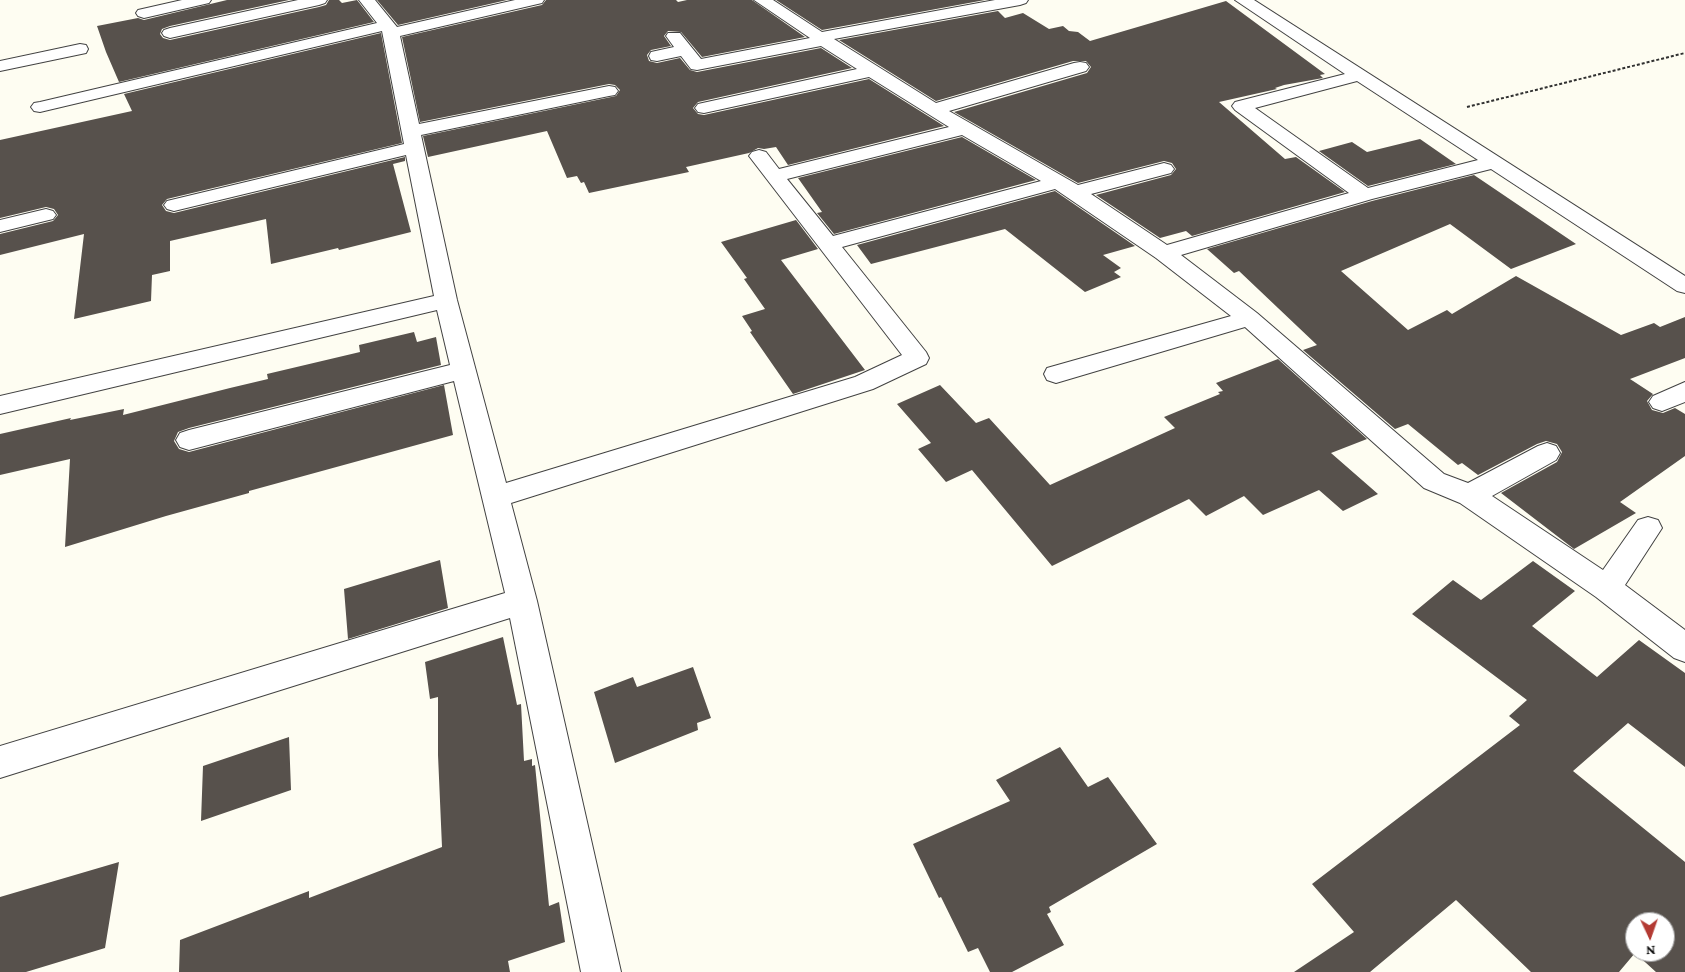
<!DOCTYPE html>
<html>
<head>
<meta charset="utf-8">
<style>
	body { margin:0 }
	#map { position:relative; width:1685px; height:972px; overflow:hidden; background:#fefdf2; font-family:"Crimson Pro",serif }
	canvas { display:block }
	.north { position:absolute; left:1625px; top:912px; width:50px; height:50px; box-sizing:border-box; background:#fff; border:1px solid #9f9f9f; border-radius:50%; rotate:177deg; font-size:14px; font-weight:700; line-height:20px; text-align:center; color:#0f0f0f }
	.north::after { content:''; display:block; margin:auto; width:18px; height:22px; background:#b33a33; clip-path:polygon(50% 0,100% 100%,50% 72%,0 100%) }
</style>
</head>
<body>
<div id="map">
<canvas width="1685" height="972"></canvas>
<div class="north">N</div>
</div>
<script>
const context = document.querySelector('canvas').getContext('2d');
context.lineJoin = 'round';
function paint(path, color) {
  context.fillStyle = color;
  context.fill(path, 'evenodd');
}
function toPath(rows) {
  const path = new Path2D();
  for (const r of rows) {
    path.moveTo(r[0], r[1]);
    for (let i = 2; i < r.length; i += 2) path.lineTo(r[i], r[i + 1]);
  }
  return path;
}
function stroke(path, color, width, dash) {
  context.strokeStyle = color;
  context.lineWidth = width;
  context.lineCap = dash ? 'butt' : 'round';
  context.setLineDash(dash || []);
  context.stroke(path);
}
const building = toPath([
	[227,0,289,0,170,26,162,29,160,34,163,38,170,40,319,7,326,5,329,0,339,0,342,3,357,0,374,22,119,82,106,52,97,26,138,18,144,20],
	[377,0,507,0,398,25],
	[546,0,676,0,678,2,687,0,752,0,805,37,702,57,681,32,668,31,664,36,671,46,651,50,647,55,649,61,657,63,680,58,690,70,697,72,821,48,852,68,698,102,693,108,698,114,704,115,869,79,944,126,788,165,776,147,764,149,758,148,749,153,686,167,689,172,589,193,584,182,581,183,577,176,567,178,547,131,428,157,423,136,616,96,620,90,615,85,609,84,420,122,402,37,542,5],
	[776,0,985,0,822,30],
	[1226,1,1325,74,1320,75,1323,78,1284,85,1275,88,1277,89,1219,102,1285,159,1296,157,1345,192,1192,236,1186,231,1160,238,1096,195,1171,175,1176,169,1172,163,1164,161,1078,183,954,112,1087,73,1091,67,1086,61,1073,61,936,101,839,40,998,11,1005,18,1023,13,1049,29,1063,26,1069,31,1078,32,1090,41],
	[381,33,402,143,167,199,162,205,166,211,174,213,405,157,405,161,393,164,411,232,339,250,338,248,271,264,266,219,170,241,170,271,152,275,151,301,74,319,84,234,0,255,0,234,53,221,58,215,54,209,46,207,0,218,0,140,132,111,124,94],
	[962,137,1036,180,834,234,817,213,822,212,798,178],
	[1420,139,1456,164,1368,186,1319,151,1352,142,1367,152],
	[1474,175,1576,244,1511,269,1450,224,1341,271,1408,330,1447,310,1452,314,1516,276,1621,335,1654,323,1660,327,1685,317,1685,358,1630,379,1653,394,1647,401,1652,410,1663,413,1675,408,1685,414,1685,456,1620,502,1636,513,1574,549,1501,493,1557,462,1562,452,1557,444,1546,441,1537,444,1478,475,1462,463,1458,465,1408,424,1395,429,1303,350,1317,345,1239,271,1234,273,1207,249,1372,201],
	[1055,191,1135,246,1103,255,1121,268,1114,272,1121,277,1085,292,1005,229,871,264,857,245],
	[796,220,818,249,781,260,865,370,793,394,750,332,752,331,742,316,765,309,744,279,747,278,721,242],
	[414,332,417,342,436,337,441,365,189,428,178,432,174,441,179,449,189,452,444,385,453,435,249,491,249,493,166,516,65,547,70,459,0,475,0,434,71,418,70,420,124,409,123,415,230,388,268,379,267,374,360,352,359,345],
	[1278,359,1367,439,1331,453,1378,494,1343,511,1319,490,1263,515,1244,496,1206,516,1189,499,1052,566,972,470,946,482,918,449,931,443,897,404,940,385,976,423,989,418,1050,485,1175,428,1164,417,1220,394,1218,392,1223,391,1216,383],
	[440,560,448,608,348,639,344,589],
	[1533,561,1575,591,1532,626,1597,677,1639,640,1685,673,1685,767,1628,723,1573,771,1685,862,1685,972,1656,972,1635,953,1619,972,1531,972,1456,900,1370,972,1294,972,1354,932,1312,884,1520,725,1509,716,1527,700,1412,614,1453,580,1481,600],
	[1635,922,1665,922,1665,952,1635,952],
	[503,637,517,705,521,704,524,761,532,759,532,766,535,765,549,906,559,902,565,942,508,961,510,972,179,972,180,940,309,891,309,898,442,847,438,755,438,697,430,699,425,662],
	[693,667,711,718,697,723,698,730,615,763,594,692,633,677,637,687],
	[289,737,291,790,201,821,203,766],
	[1060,747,1088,787,1108,777,1157,844,1049,907,1051,912,1047,914,1064,945,1012,972,990,972,978,948,968,952,941,897,939,898,913,844,1010,801,996,780],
	[119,862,105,948,26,972,0,972,0,897]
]);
const path = toPath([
	[1467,107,1685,53]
]);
const minor = toPath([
	[182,0,211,0,209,3,144,18,138,16,136,13,138,10,182,0],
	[298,0,327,0,325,3,319,5,170,38,164,36,162,33,164,30,170,28,298,0],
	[359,0,375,0,397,27,515,0,544,0,542,3,400,36,419,124,609,86,615,87,618,91,615,95,609,96,421,135,457,300,506,483,855,377,902,355,749,156,752,152,759,150,766,152,779,169,949,127,869,77,704,113,698,112,695,108,698,104,857,69,821,46,697,70,691,69,681,56,657,61,651,60,649,56,651,52,674,47,666,36,668,33,680,33,701,59,810,38,754,0,773,0,822,32,995,0,1028,0,1026,3,1020,5,834,39,936,103,1074,63,1080,62,1086,63,1089,67,1086,71,949,111,1078,185,1164,163,1171,165,1174,169,1171,173,1091,194,1167,245,1349,193,1235,110,1232,106,1235,102,1345,74,1235,0,1254,0,1685,276,1685,293,1677,291,1491,169,1372,199,1181,255,1257,313,1444,474,1468,483,1538,446,1547,443,1556,446,1560,453,1556,460,1492,496,1603,570,1638,520,1648,517,1658,520,1662,528,1625,585,1685,630,1685,662,1674,658,1596,597,1460,503,1424,488,1245,327,1056,383,1047,380,1044,374,1047,368,1231,316,1156,258,1055,189,842,247,926,352,929,358,926,364,873,389,511,503,537,601,621,972,581,972,510,618,0,778,0,746,505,593,454,381,189,450,180,447,176,440,180,433,189,430,450,365,437,310,0,414,0,396,434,296,406,155,174,211,167,209,164,205,167,201,404,144,382,31,40,112,34,111,31,107,34,103,40,102,377,23,359,0],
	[1357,81,1478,160,1368,188,1255,108,1357,81],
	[962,135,1041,181,833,236,787,179,962,135],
	[80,44,86,45,88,49,86,53,0,71,0,61,80,44],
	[46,209,53,211,56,215,53,219,0,232,0,220,46,209],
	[1685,382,1685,402,1662,411,1653,408,1649,402,1653,396,1685,382]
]);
paint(building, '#57514c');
stroke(minor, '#424242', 2);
stroke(path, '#313131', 2, [3, 2]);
paint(minor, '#fff');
</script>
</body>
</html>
